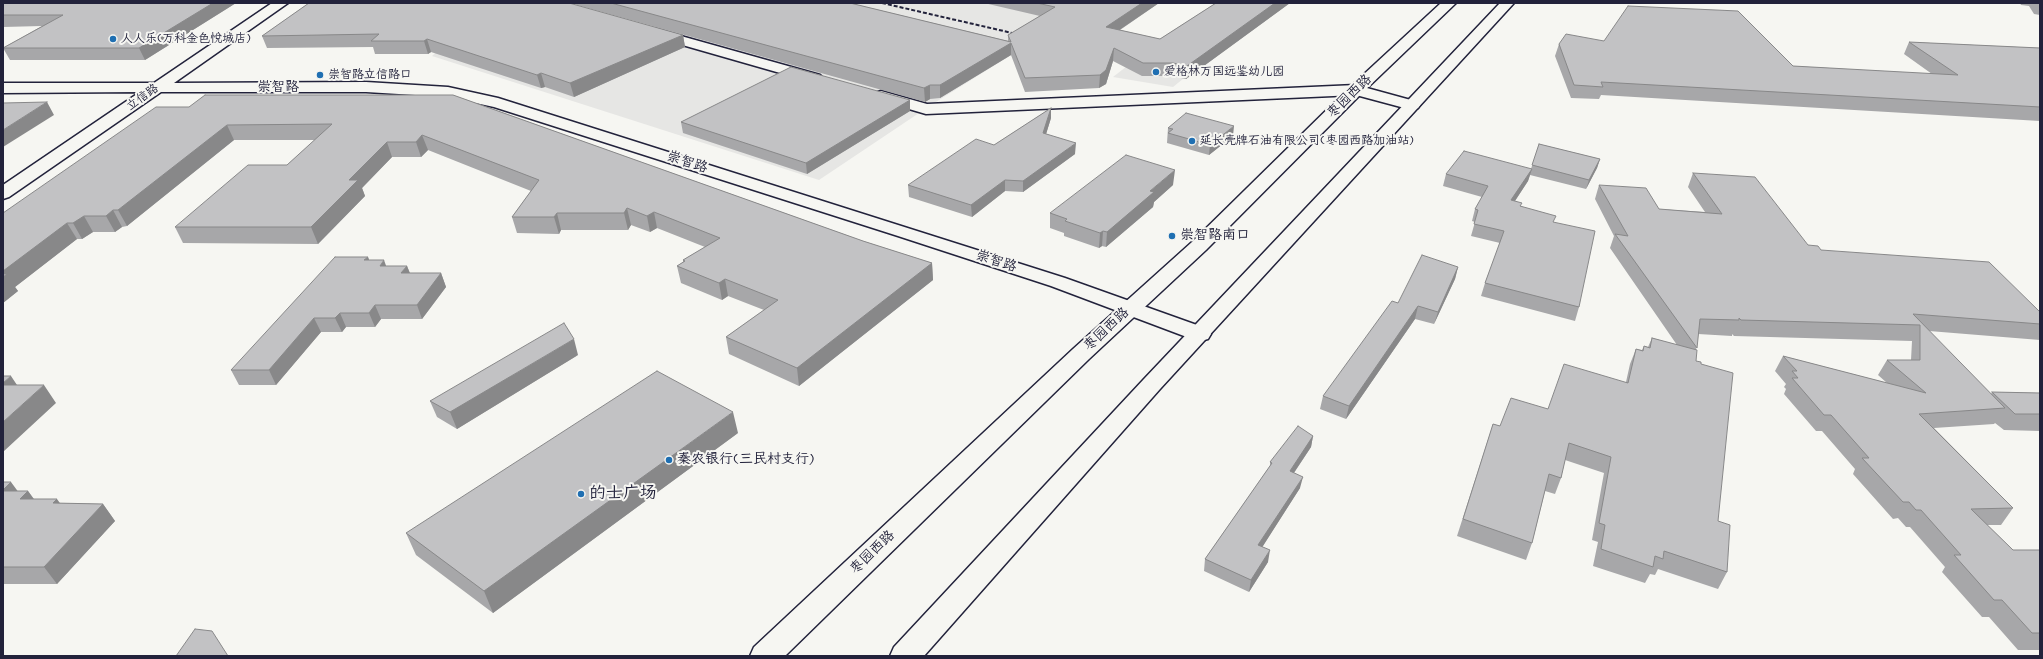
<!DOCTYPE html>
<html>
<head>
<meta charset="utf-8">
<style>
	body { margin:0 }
	#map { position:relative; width:2043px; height:659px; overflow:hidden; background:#f6f6f2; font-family:Mynerve,sans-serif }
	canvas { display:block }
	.frame { position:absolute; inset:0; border:4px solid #22223b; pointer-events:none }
</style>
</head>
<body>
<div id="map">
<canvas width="2043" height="659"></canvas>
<div class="frame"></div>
</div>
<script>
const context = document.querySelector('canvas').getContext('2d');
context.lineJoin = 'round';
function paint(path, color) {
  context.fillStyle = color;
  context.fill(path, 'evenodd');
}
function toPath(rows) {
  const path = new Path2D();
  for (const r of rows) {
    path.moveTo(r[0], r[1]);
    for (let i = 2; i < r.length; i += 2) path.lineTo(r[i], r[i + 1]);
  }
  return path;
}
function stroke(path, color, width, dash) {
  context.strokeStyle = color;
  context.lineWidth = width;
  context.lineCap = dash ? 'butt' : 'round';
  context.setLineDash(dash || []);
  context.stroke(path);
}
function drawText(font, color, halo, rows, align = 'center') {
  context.font = font + ' Mynerve,"LXGW WenKai TC",sans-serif';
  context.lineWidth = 4;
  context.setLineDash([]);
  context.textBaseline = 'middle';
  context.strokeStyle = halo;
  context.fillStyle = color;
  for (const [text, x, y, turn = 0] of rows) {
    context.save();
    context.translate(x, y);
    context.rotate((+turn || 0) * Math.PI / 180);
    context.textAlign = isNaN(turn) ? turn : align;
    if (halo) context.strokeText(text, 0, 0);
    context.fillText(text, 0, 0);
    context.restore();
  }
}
const built = toPath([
	[487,3,1095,3,931,105,819,180,432,56],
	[1145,52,1199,66,1173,87,1113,77]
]);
const minor = toPath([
	[272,3,288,3,174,83,366,82,448,87,498,98,1065,278,1208,329,1211,334,1208,339,1200,341,1192,339,1051,286,898,236,494,107,448,97,366,92,161,92,9,197,3,199,3,185,140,92,3,93,3,83,154,83,272,3],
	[656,29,820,75,823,78,820,81,815,83,651,36,649,33,651,30,656,29],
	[1356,85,1418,102,1420,105,1418,108,1412,110,1356,95,926,114,875,99,873,96,875,93,881,91,927,104,1356,85]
]);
const major = toPath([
	[1441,3,1456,3,1362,93,1206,250,1089,359,785,656,750,656,754,647,1073,349,1192,242,1350,87,1441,3],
	[1500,3,1514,3,1160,389,924,656,890,656,894,647,1144,379,1500,3]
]);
const rail = toPath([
	[882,3,1021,35]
]);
const wall = toPath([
	[3,3,248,3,246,4,236,3,145,60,10,60,3,48,42,26,3,27],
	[309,3,683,35,685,47,574,97,545,87,541,88,431,52,428,54,375,54,373,47,267,48,262,36],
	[570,3,850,3,1008,41,1008,35,1040,16,984,3,1159,3,1120,30,1160,39,1216,3,1290,3,1186,79,1171,76,1142,76,1113,61,1106,84,1099,88,1025,92,1011,55,940,98,930,99,925,102],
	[2020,3,2040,3,2040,15,2034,14,2029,6,2021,5],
	[1604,41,1793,66,1932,74,1904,54,1909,42,2040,48,2040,121,1601,95,1599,99,1571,98,1555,56,1559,44],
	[453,95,863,241,932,263,933,280,799,386,729,354,726,337,764,310,728,296,722,300,681,283,677,266,683,262,683,260,705,247,657,228,650,232,631,225,628,230,561,230,559,234,517,233,512,217,531,191,428,150,421,157,392,157,362,188,365,196,318,244,183,243,175,227,287,165,315,140,234,140,127,226,122,227,115,232,93,232,82,239,77,239,15,287,18,291,3,303,3,213,189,107],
	[910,100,910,111,807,174,683,133,681,122],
	[1051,108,1051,118,1046,134,1075,154,1023,192,1005,191,972,217,909,197,908,185,994,145],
	[1168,128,1233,136,1209,155,1167,143],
	[1539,144,1600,159,1597,168,1586,189,1530,175,1528,181,1515,201,1521,206,1554,223,1579,307,1575,321,1481,296,1485,283,1500,243,1471,236,1475,222,1472,221,1475,209,1482,197,1443,186,1446,174,1531,169],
	[1693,173,1808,245,1821,250,2040,312,2040,340,1929,331,1991,394,1992,392,2040,393,2040,431,2004,430,1995,423,1994,424,1934,428,2013,508,2001,525,1987,525,2013,550,2040,550,2040,650,2018,650,1989,617,1982,617,1942,572,1945,567,1910,527,1906,527,1898,518,1893,519,1853,474,1855,469,1822,431,1816,431,1784,394,1786,389,1784,387,1786,384,1775,371,1783,356,1887,383,1878,375,1887,360,1911,360,1912,341,1734,336,1732,334,1732,336,1698,334,1696,350,1696,361,1701,364,1718,521,1727,572,1718,589,1658,569,1655,575,1650,574,1645,583,1593,566,1598,542,1592,540,1604,473,1565,460,1561,478,1555,494,1545,491,1532,543,1526,560,1457,536,1493,424,1500,426,1626,382,1630,364,1636,349,1642,350,1644,346,1648,347,1652,338,1677,345,1610,248,1614,236,1595,199,1599,185,1659,209,1705,212,1688,187],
	[1173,185,1154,202,1153,207,1106,247,1102,246,1099,248,1064,236,1064,233,1050,228,1050,213],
	[368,257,369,260,386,266,407,266,410,273,441,273,446,287,422,319,381,319,375,327,346,327,342,332,321,332,276,385,239,385,231,370],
	[1458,267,1455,279,1434,324,1415,319,1346,419,1320,409,1323,396,1398,303],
	[578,355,457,429,437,417,430,401],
	[738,433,493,613,416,555,406,533],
	[1313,436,1311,447,1294,473,1300,488,1262,547,1268,562,1249,592,1204,571,1205,559,1270,466,1270,462],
	[3,482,17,491,28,491,34,499,60,503,103,504,115,521,57,584,4,584,3,585]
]);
const shadedWall = toPath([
	[213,3,236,3,145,60,139,48],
	[1142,3,1159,3,1106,39,1106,27],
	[1275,3,1290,3,1186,79,1187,66],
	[683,35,685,47,574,97,570,83],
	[427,39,431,52,428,54,424,41],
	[1011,43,1011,55,940,98,940,85],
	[1114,48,1113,61,1106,84,1099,88,1100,75],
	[541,73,545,87,541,88,537,75],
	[930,85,930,99,925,102,924,88],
	[910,100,910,111,807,174,806,163],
	[47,102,54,115,3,147,3,130],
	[1051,108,1051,118,1043,144,1043,133],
	[227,125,234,140,127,226,118,210],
	[1234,126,1233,136,1209,155,1210,145],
	[422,135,428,150,421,157,416,142],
	[387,142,392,157,362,188,365,196,318,244,311,227,349,180],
	[1076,143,1075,154,1023,192,1023,181],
	[1600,159,1597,168,1586,189,1589,180],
	[1532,169,1528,181,1507,213,1511,200],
	[1175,170,1173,185,1154,202,1153,207,1106,247,1107,232,1150,191],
	[1005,180,1005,191,972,217,971,205],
	[627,208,631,225,628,230,624,213],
	[113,210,122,227,115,232,106,216],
	[654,212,657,228,650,232,647,216],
	[557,213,561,230,559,234,554,217],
	[84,216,93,232,82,239,73,223],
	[67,223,77,239,15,287,18,291,3,303,3,271],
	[1103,231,1102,246,1099,248,1100,233],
	[368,257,373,271,364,260],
	[384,260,389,274,380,266],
	[932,263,933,280,799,386,797,368],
	[407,266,412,279,401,273],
	[1458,267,1455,279,1434,324,1438,312],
	[441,273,446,287,422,319,417,305],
	[725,279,728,296,722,300,719,283],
	[375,305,381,319,375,327,369,313],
	[1418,306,1415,319,1346,419,1349,406],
	[340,313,346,327,342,332,335,318],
	[314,318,321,332,276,385,269,370],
	[574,339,578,355,457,429,450,412],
	[11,376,23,394,3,389,3,383],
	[44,385,56,403,3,452,3,422],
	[733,412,738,433,493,613,484,591],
	[1313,436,1311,447,1287,483,1290,471],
	[1303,477,1300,488,1256,557,1258,545],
	[11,482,22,497,28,491,40,508,3,492,3,490],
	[57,499,69,516,53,503],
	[103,504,115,521,57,584,44,567],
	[1270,550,1268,562,1249,592,1251,580]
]);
const building = toPath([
	[3,3,213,3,139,48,3,48,63,15,3,15,3,3],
	[309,3,569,3,683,35,570,83,541,73,537,75,427,39,424,41,371,41,379,34,262,36,309,3],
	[611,3,850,3,1011,42,1008,35,1055,7,1037,3,1142,3,1106,27,1160,39,1216,3,1275,3,1187,66,1173,63,1143,63,1114,48,1106,70,1100,75,1025,78,1011,43,940,85,930,85,924,88,611,3],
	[1628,6,1738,11,1793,66,1958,75,1909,42,2040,48,2040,107,1601,82,1603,87,1574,85,1559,44,1566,34,1604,41,1628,6],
	[791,67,910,100,806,163,681,122,791,67],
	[205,95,453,95,863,241,932,263,797,368,726,337,778,300,725,279,719,283,677,266,685,261,683,260,720,238,654,212,647,216,627,208,624,213,557,213,554,217,512,217,539,180,422,135,416,142,387,142,349,180,358,180,311,227,175,227,248,165,287,165,332,124,227,125,118,210,113,210,106,216,84,216,73,223,67,223,3,271,3,213,156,107,189,107,205,95],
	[47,102,3,130,3,103,47,102],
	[1051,108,1043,133,1076,143,1023,181,1005,180,971,205,908,185,976,139,994,145,1051,108],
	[1186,113,1234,126,1210,145,1168,133,1173,129,1168,128,1186,113],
	[1539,144,1600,159,1589,180,1532,165,1539,144],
	[1464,151,1532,169,1511,200,1522,203,1520,206,1556,216,1553,222,1595,231,1579,307,1485,283,1504,231,1474,224,1478,210,1475,209,1488,186,1446,174,1464,151],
	[1126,155,1175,170,1150,191,1154,192,1107,232,1103,231,1100,233,1065,221,1067,219,1050,213,1126,155],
	[1693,173,1755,177,1808,245,1818,246,1821,250,1989,262,2040,312,2040,324,1913,314,2005,408,1919,414,2013,508,1971,509,2013,550,2040,550,2040,633,2032,633,2002,600,1994,600,1954,555,1961,555,1921,510,1916,510,1909,502,1903,502,1862,458,1869,458,1831,415,1824,415,1792,378,1798,378,1792,371,1797,371,1783,356,1926,393,1887,360,1920,360,1920,325,1741,320,1739,318,1739,320,1700,319,1697,348,1615,234,1628,236,1599,185,1646,188,1659,209,1722,214,1693,173],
	[1422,255,1458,267,1438,312,1418,306,1349,406,1323,396,1392,301,1398,303,1422,255],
	[335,257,368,257,364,260,384,260,380,266,407,266,401,273,441,273,417,305,375,305,369,313,340,313,335,318,314,318,269,370,231,370,335,257],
	[3,274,7,274,3,277,3,274],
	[564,323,574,339,450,412,430,401,564,323],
	[1652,338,1697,350,1696,361,1701,362,1701,364,1733,373,1718,521,1730,525,1727,572,1664,551,1663,559,1655,556,1653,567,1601,549,1605,525,1599,523,1611,457,1569,443,1561,478,1549,474,1532,543,1463,519,1493,424,1500,426,1511,398,1548,409,1564,364,1628,383,1636,349,1643,351,1644,346,1650,348,1652,338],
	[657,371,733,412,484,591,406,533,657,371],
	[3,376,11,376,3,383,3,376],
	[3,385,44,385,3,422,3,385],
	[1992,392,2040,393,2040,414,2015,414,1992,392],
	[1298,426,1313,436,1290,471,1303,477,1258,545,1270,550,1251,580,1205,559,1272,463,1270,462,1298,426],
	[3,482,11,482,3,490,3,482],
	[3,491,28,491,20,499,57,499,53,503,103,504,44,567,3,567,3,491],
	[195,629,212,631,228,656,176,656,195,629]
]);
const markers = [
	[113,39,4,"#1f6fb2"],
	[1156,72,4,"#1f6fb2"],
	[320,75,4,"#1f6fb2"],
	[1192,141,4,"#1f6fb2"],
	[1172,236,4,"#1f6fb2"],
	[669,460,4,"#1f6fb2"],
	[581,494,4,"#1f6fb2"]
];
const farPoinames = [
	["人人乐(万科金色悦城店)",121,39],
	["爱格林万国远鉴幼儿园",1164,72],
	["崇智路立信路口",328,75],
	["延长壳牌石油有限公司(枣园西路加油站)",1200,141]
];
const farStreetnames = [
	["立信路",143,98,-35]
];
const streetNames = [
	["崇智路",278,88],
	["枣园西路",1350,97,-44],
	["崇智路",687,163,18],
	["崇智路",996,262,18],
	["枣园西路",1107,330,-43],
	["枣园西路",873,553,-44]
];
const poiNames = [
	["崇智路南口",1180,236],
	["秦农银行(三民村支行)",677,460]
];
const nearPoinames = [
	["的士广场",589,494]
];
paint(built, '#e6e6e4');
stroke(minor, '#22223b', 3);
stroke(major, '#22223b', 3);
paint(minor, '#f6f6f2');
paint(major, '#f6f6f2');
stroke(rail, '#22223b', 2, [4, 2]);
paint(wall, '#a7a7a9');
paint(shadedWall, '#888889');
paint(building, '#c2c2c4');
stroke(building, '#888889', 1);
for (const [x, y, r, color] of markers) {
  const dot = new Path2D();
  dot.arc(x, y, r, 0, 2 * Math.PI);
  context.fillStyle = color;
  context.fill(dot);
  stroke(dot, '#f6f6f2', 1.5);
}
drawText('12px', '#22223b', '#f6f6f2', farPoinames, 'left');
drawText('12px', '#22223b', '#f6f6f2', farStreetnames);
drawText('14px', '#22223b', '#f6f6f2', streetNames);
drawText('14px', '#22223b', '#f6f6f2', poiNames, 'left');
drawText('17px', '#22223b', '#f6f6f2', nearPoinames, 'left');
</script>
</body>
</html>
